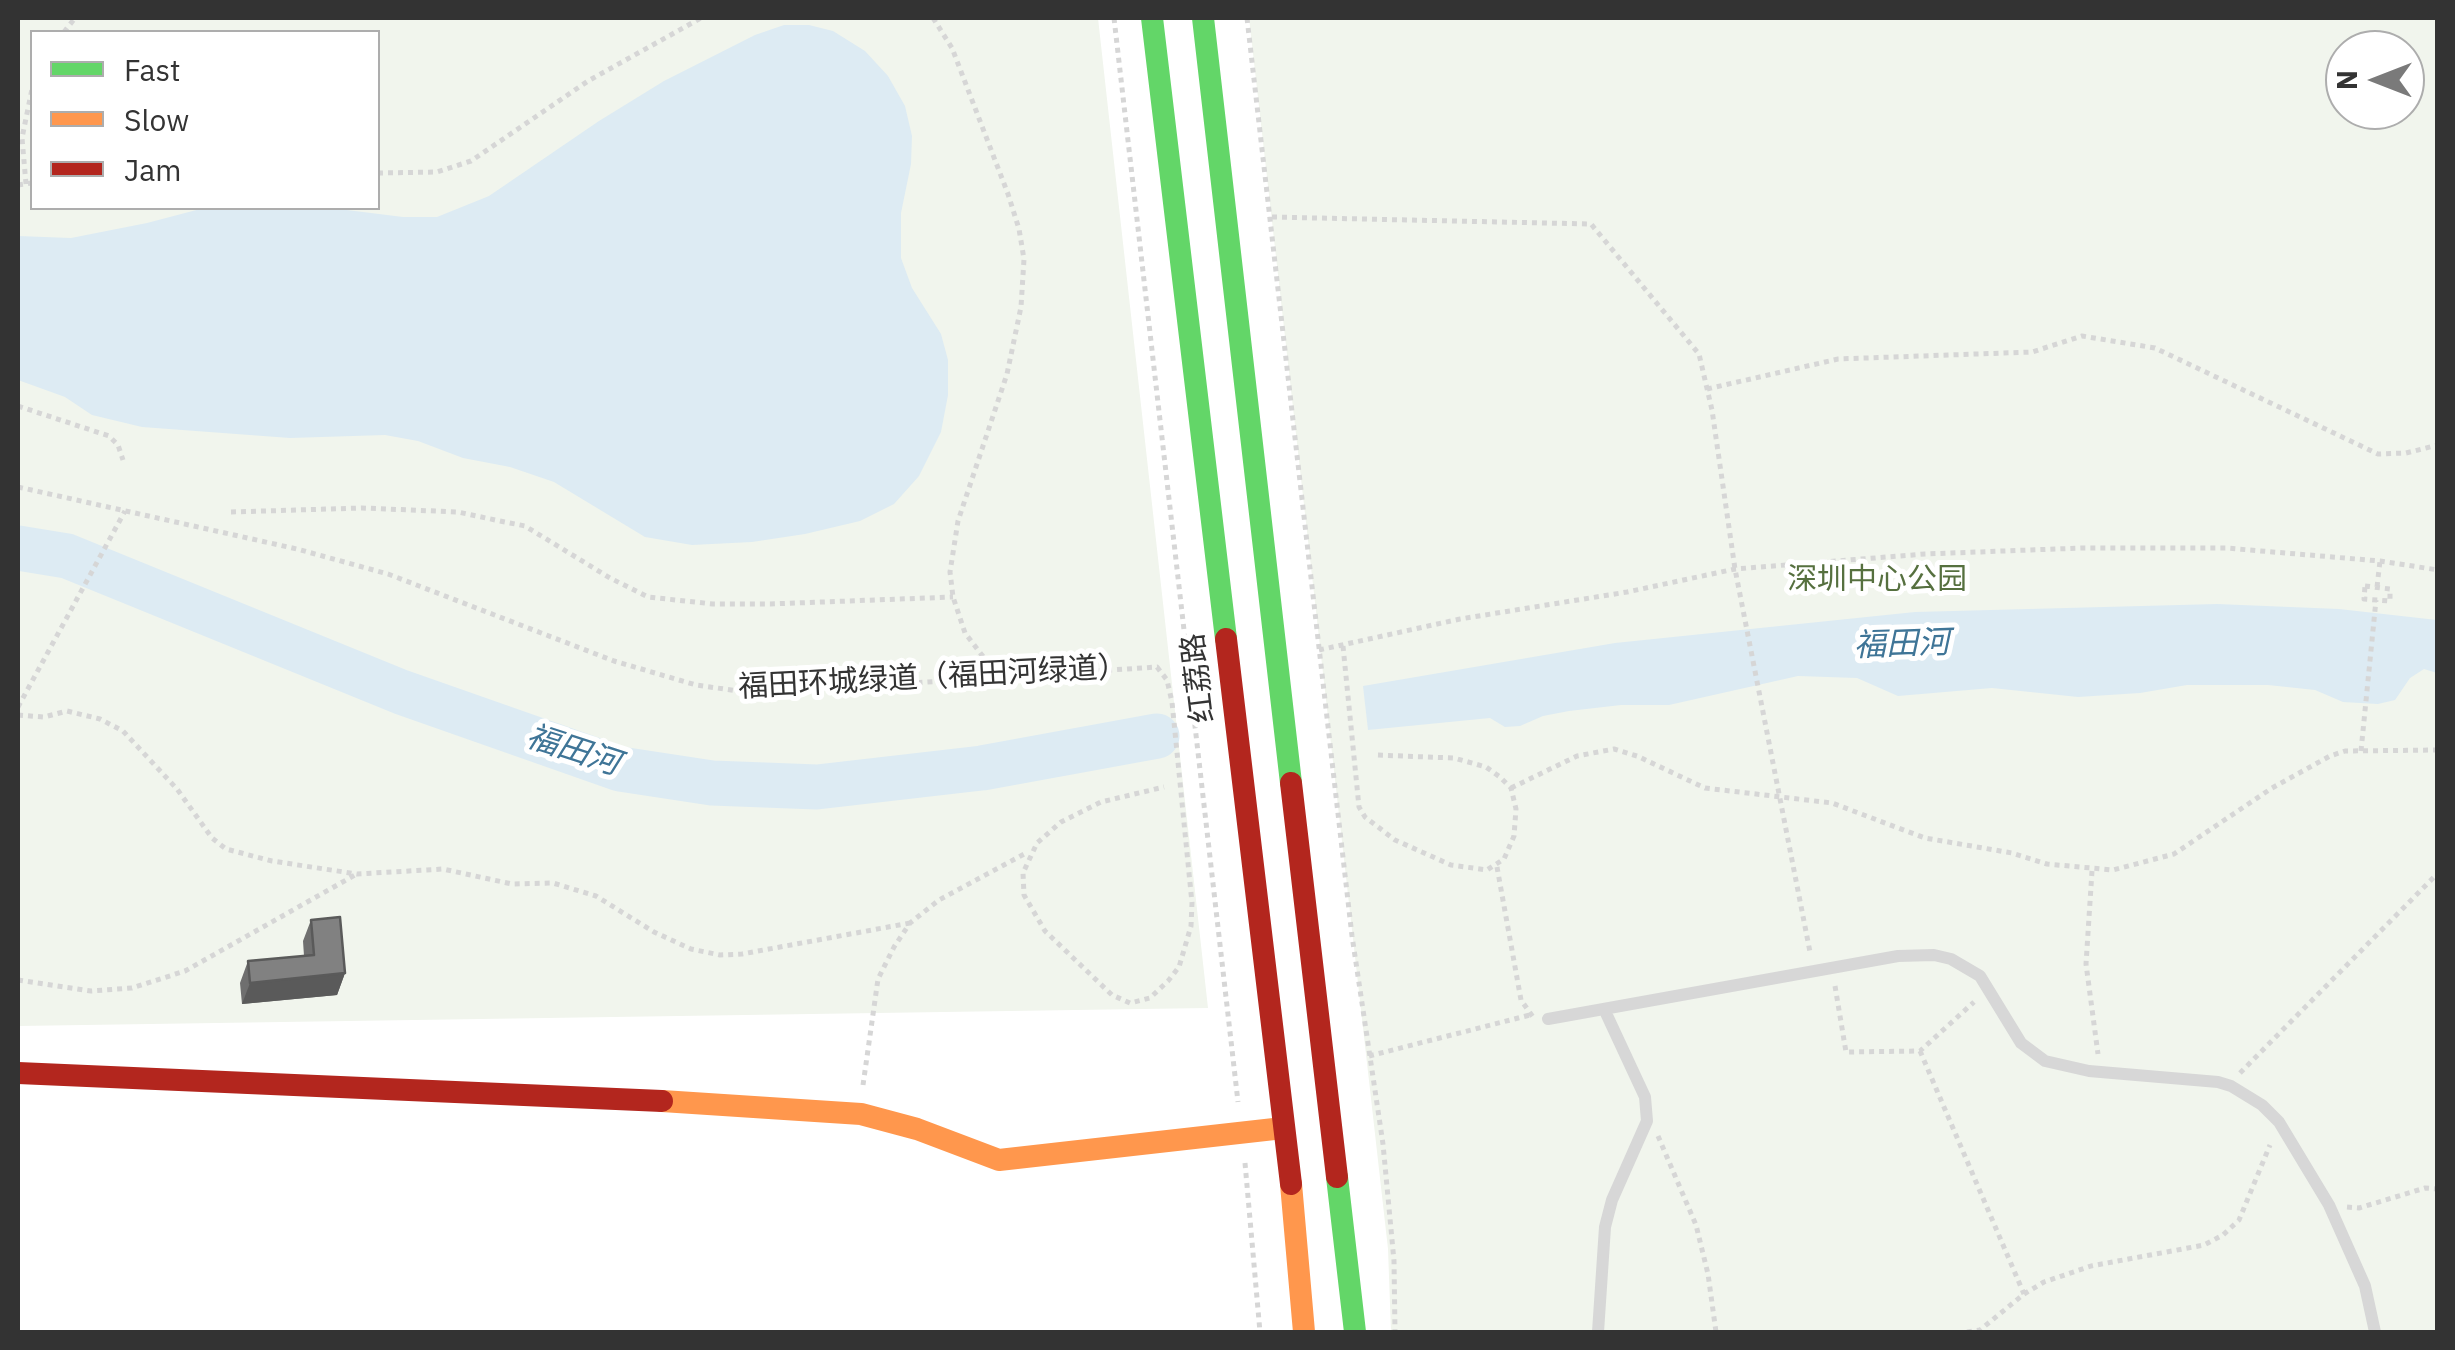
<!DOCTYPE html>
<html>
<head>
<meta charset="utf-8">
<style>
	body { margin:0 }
	#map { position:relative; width:2455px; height:1350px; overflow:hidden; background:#fff; font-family:"IBM Plex Sans",sans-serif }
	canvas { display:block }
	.frame { position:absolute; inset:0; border:20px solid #333; pointer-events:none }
	.legend { position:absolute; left:30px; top:30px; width:350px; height:180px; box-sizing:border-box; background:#fff; border:2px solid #adadad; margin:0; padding:12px 18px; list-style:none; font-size:30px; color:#333 }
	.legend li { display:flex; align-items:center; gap:20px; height:50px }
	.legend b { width:50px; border:2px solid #adadad }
	.north { position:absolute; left:2325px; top:30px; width:100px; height:100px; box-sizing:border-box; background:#fff; border:2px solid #adadad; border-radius:50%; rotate:270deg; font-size:28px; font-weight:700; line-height:40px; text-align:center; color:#333 }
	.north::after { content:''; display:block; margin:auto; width:35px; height:45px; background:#7a7a7a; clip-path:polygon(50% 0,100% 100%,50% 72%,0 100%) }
</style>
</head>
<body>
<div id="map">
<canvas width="2455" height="1350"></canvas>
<div class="frame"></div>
<ul class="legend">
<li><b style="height:12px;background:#63d668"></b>Fast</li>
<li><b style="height:12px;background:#ff974d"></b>Slow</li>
<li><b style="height:12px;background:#b3261e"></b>Jam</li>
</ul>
<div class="north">N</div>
</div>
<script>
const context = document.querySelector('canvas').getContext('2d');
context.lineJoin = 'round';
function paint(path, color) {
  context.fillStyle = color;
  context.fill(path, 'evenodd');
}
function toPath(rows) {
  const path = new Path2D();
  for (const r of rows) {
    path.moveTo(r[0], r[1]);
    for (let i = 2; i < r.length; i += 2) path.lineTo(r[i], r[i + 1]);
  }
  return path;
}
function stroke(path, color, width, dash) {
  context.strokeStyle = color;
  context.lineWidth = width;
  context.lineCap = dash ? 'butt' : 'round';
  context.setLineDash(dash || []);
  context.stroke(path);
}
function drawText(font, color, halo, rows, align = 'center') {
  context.font = font + ' "IBM Plex Sans","Noto Sans SC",sans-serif';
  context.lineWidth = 10;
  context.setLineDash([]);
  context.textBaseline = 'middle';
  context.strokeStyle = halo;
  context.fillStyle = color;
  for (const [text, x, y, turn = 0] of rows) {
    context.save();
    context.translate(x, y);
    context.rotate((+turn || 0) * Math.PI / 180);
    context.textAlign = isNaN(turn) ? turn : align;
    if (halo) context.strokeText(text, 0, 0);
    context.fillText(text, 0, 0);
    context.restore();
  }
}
const green = toPath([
	[18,18,1098,18,1208,1008,18,1026],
	[32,32,378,32,378,208,32,208],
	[1249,18,2437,18,2437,1332,1391,1332,1388,1249],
	[2345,50,2405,50,2405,110,2345,110]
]);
const water = toPath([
	[784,25,809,25,833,31,865,51,888,76,905,106,912,136,911,164,901,213,901,258,912,288,941,334,948,360,948,395,941,432,919,476,894,504,860,521,805,534,752,542,692,545,645,537,554,482,510,467,463,458,418,441,385,435,290,438,142,427,92,415,65,397,18,380,18,236,71,238,147,223,204,208,331,208,403,217,437,217,489,196,599,121,664,81,755,35],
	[2217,604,2339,609,2437,620,2437,673,2424,669,2410,678,2395,700,2378,704,2343,702,2315,690,2268,685,2187,685,2140,693,2078,697,1992,688,1898,696,1857,678,1798,676,1669,705,1621,705,1569,711,1543,716,1520,726,1505,727,1490,718,1368,730,1363,686,1615,643,1915,612]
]);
const river = toPath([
	[18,548,67,556,401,692,620,769,712,783,817,787,982,768,1157,736]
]);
const path = toPath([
	[933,18,952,48,1008,194,1019,229,1024,259,1021,307,1007,374,958,521,950,572,953,597,965,633,998,676],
	[1114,18,1238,1102],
	[1247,18,1352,936,1383,1144,1394,1261,1395,1332],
	[64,32,75,18],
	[378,173,437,172,471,161,588,81,701,18],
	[26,184,22,138,32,89],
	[18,185,32,183],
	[1272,217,1591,224,1699,354,1712,410,1735,569,1810,952],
	[1707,389,1838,359,2032,352,2082,336,2155,348,2378,454,2406,453,2438,445],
	[18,406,109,436,118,445,123,460],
	[18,487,297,549,388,574,614,661,696,685,738,691,775,692,1157,667,1167,680,1172,702,1192,903,1191,926,1179,967,1168,981,1150,998,1130,1003,1112,995,1045,931,1024,895,1023,873,1037,843,1061,822,1101,802,1164,787],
	[231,512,362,508,458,512,500,521,525,526,610,578,648,597,713,604,770,604,953,597],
	[2365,586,2390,589,2390,601,2364,599,2365,586],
	[2377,587,2380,561],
	[1343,646,1359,807,1365,817,1395,840,1451,865,1487,870,1504,859,1514,836,1516,809,1511,788,1500,777,1486,767,1454,758,1375,755],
	[1319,650,1460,619,1627,592,1735,569,1925,554,2082,548,2226,548,2380,561,2438,570],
	[18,707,125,511],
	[18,715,44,717,67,711,100,719,123,731,177,789,212,838,226,849,272,861,357,874,443,869,512,884,553,883,596,896,654,932,691,949,720,955,742,954,910,923],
	[2361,751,2376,600],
	[1511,788,1577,756,1614,749,1637,756,1705,788,1832,803,1925,838,2012,853,2047,864,2113,870,2174,854,2272,788,2330,756,2345,751,2438,750],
	[1497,867,1521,1000,1533,1017],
	[2092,871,2086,964,2098,1054],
	[18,980,91,991,132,988,185,971,355,875],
	[1835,986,1846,1052,1920,1051,1974,1002],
	[1920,1051,2024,1294],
	[1369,1056,1530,1015],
	[2240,1073,2438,873],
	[863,1085,878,979,894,947,910,923,939,900,1028,852],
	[1658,1136,1696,1225,1708,1274,1716,1332],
	[1245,1163,1260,1332],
	[2347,1207,2359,1208,2425,1188,2438,1189],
	[1967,1332,1980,1330,2024,1294,2044,1282,2091,1266,2204,1245,2223,1235,2239,1220,2270,1145]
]);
const lane = toPath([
	[1548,1019,1898,956,1934,955,1951,959,1980,976,2021,1043,2045,1061,2089,1071,2218,1082,2231,1086,2262,1105,2279,1122,2329,1205,2365,1286,2375,1332],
	[1598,1332,1605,1227,1612,1200,1647,1121,1645,1097,1605,1011]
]);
const fast = toPath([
	[1152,18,1226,639],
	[1203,18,1291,783],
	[1337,1177,1355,1332]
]);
const slow = toPath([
	[662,1101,861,1114,917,1129,999,1160,1283,1128],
	[1291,1184,1304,1332]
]);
const jam = toPath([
	[1226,639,1291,1184],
	[1291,783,1337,1177],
	[18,1073,662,1101]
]);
const wall = toPath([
	[311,920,345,973,337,995,242,1004,240,983,248,961,304,956,303,941]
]);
const shadedWall = toPath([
	[345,973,337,995,242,1004,250,983]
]);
const building = toPath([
	[340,917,345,973,250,983,248,961,314,955,311,920,340,917]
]);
const parkNames = [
	["深圳中心公园",1877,580]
];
const streetNames = [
	["福田环城绿道（福田河绿道）",933,678,-3],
	["红荔路",1199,678,-97]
];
const waterNames = [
	["福田河",1902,645,-2],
	["福田河",573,751,18]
];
paint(green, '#f1f5ed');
paint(water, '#ddebf3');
stroke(river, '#ddebf3', 45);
stroke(path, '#d6d6d6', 5, [5, 5]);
stroke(lane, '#d7d7d7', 12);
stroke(fast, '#63d668', 22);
stroke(slow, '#ff974d', 22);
stroke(jam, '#b3261e', 22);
paint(wall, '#6f6f6f');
paint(shadedWall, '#5a5a5a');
paint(building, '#818181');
stroke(building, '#5a5a5a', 2.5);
drawText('30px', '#56703f', '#fff', parkNames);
drawText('30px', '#333', '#fff', streetNames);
drawText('italic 32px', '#3f7597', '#fff', waterNames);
</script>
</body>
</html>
